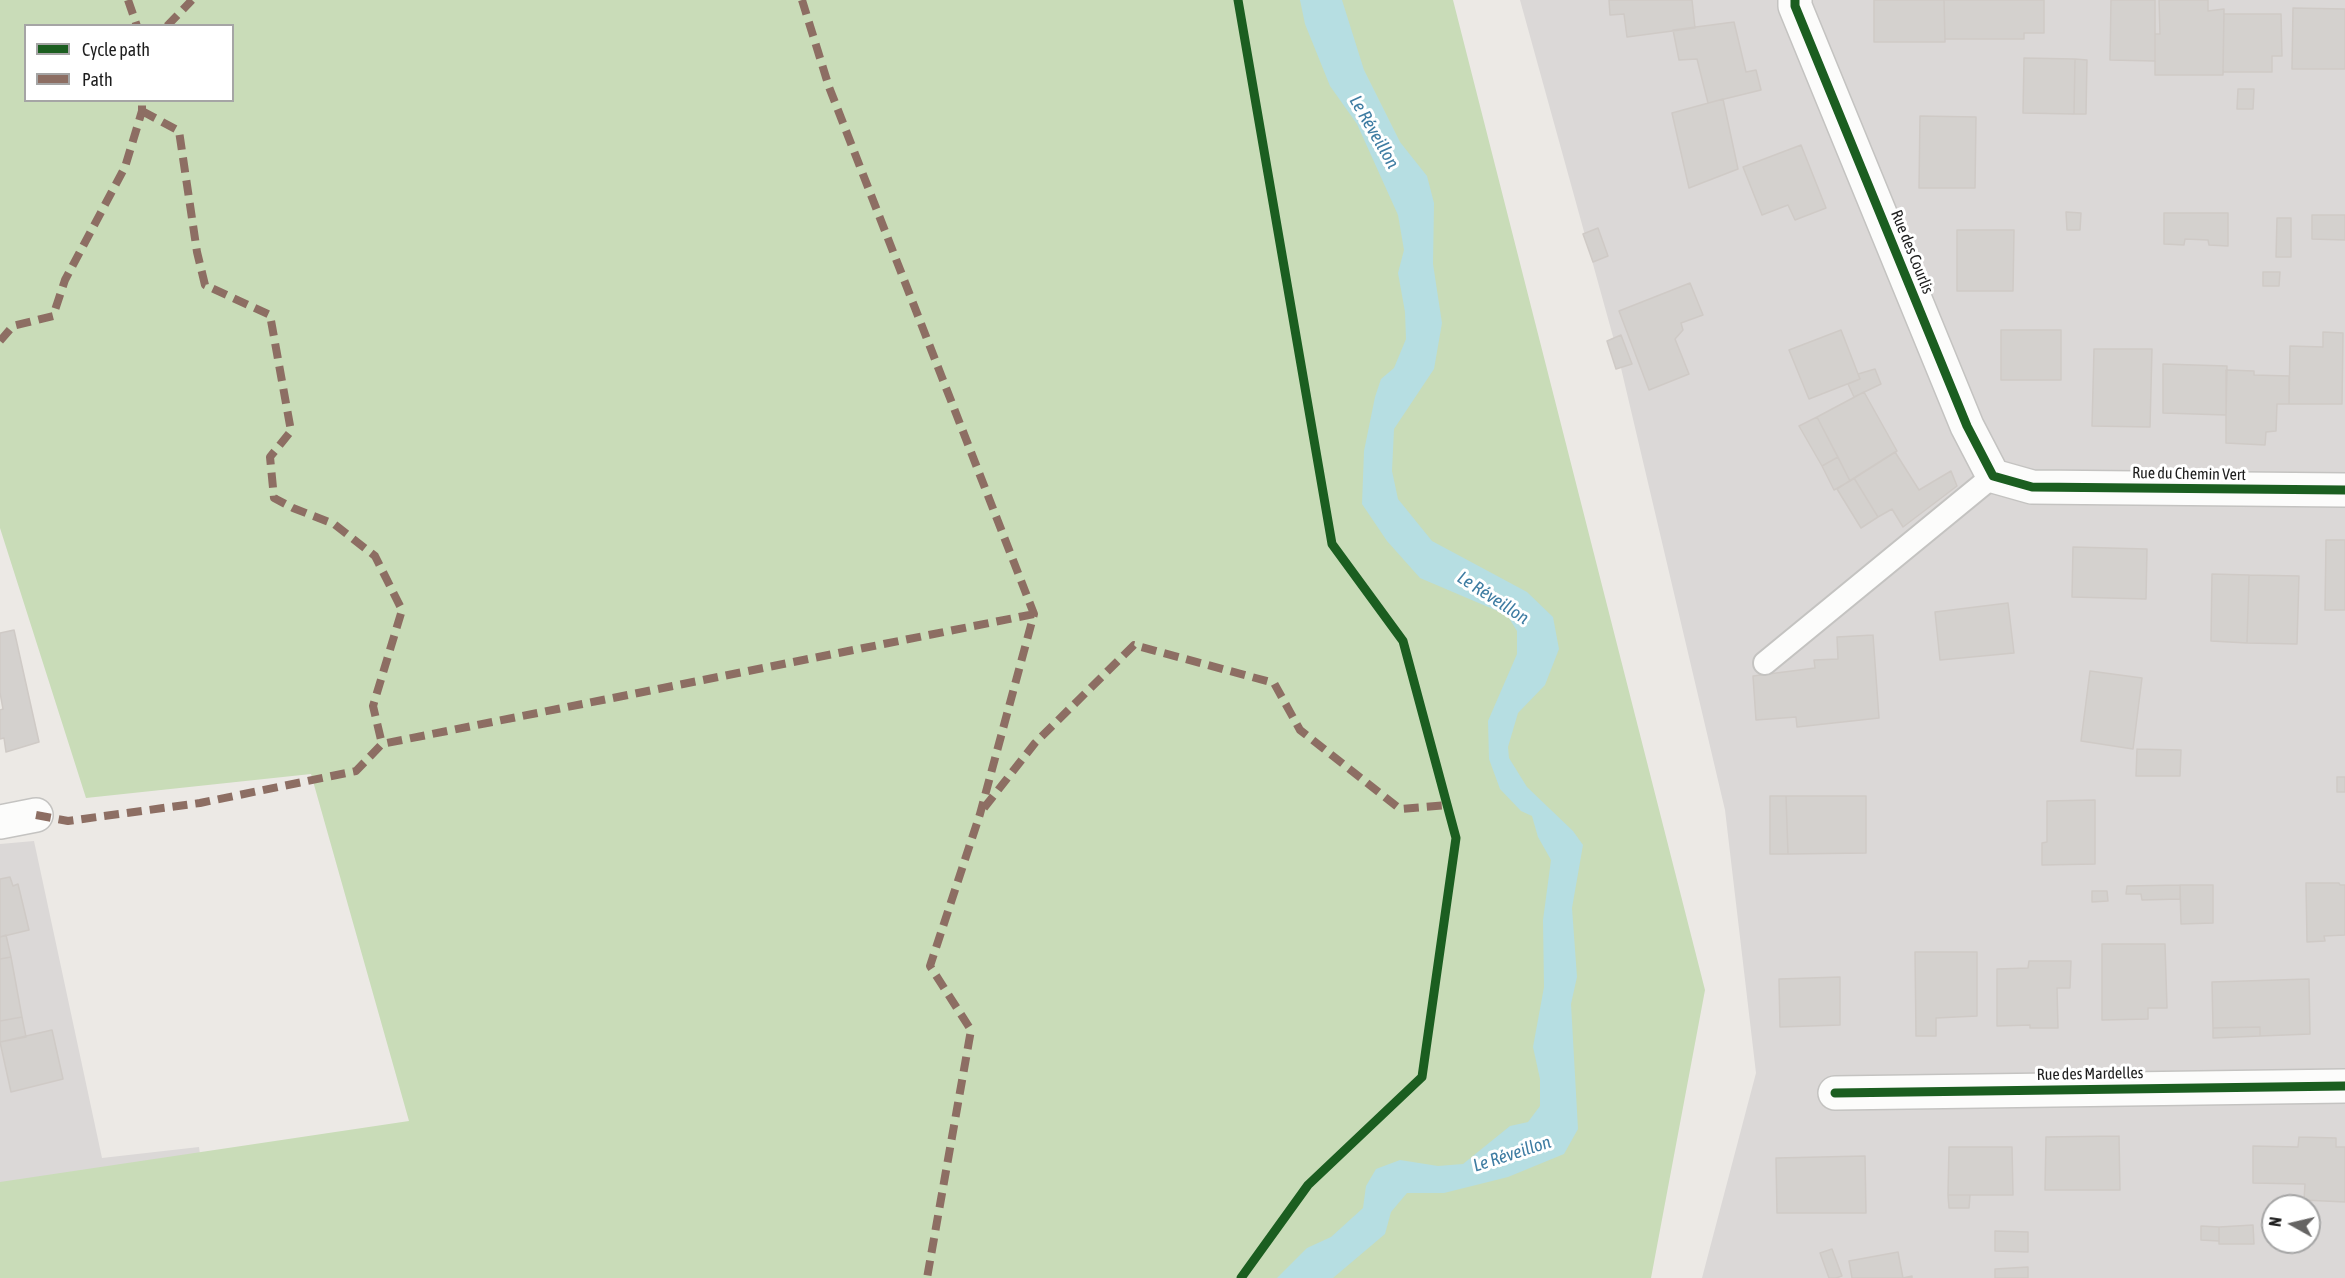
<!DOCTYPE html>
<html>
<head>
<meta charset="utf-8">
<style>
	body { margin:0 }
	#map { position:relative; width:2345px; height:1278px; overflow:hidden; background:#ece9e5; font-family:"Asap Condensed",sans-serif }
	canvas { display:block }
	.legend { position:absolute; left:24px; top:24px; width:210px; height:78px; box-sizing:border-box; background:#fff; border:2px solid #a5a5a5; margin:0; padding:8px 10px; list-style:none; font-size:18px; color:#1d1d1d }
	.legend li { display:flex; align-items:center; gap:12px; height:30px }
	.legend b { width:30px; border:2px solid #a5a5a5 }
	.north { position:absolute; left:2261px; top:1194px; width:60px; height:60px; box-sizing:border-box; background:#fff; border:2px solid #a5a5a5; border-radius:50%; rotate:278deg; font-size:16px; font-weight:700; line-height:24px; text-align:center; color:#1d1d1d }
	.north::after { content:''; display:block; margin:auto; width:21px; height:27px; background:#656463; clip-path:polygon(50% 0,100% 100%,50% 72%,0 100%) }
</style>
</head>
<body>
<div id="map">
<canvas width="2345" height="1278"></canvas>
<ul class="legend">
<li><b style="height:8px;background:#1b5e20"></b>Cycle path</li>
<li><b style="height:8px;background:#8d6e63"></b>Path</li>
</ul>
<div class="north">N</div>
</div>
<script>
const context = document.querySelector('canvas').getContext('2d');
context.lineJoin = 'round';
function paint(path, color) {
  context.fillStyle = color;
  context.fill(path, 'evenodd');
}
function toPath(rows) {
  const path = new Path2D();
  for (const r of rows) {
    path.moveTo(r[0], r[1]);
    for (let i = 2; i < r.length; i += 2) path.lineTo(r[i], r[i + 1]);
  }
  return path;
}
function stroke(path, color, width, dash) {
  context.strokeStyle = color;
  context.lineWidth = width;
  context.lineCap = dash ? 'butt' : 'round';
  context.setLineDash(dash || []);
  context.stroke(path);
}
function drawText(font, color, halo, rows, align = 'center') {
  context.font = font + ' "Asap Condensed",sans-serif';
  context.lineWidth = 6;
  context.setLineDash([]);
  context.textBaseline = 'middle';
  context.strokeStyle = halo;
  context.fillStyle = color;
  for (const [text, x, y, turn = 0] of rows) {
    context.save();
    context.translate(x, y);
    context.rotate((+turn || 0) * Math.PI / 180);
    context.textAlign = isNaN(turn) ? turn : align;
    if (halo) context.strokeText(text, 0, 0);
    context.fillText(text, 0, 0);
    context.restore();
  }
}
const residential = toPath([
	[1520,0,2345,0,2345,1278,1702,1278,1756,1073,1725,810,1617,351],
	[2273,1206,2309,1206,2309,1242,2273,1242],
	[34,841,102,1158,199,1147,216,1278,0,1278,0,844]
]);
const forest = toPath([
	[0,0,1453,0,1705,990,1651,1278,0,1278,0,1182,409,1121,311,774,86,798,0,528],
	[26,26,232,26,232,100,26,100]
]);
const water = toPath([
	[1300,0,1342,0,1364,70,1400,142,1427,176,1434,203,1433,264,1442,323,1434,369,1394,429,1392,471,1398,499,1432,541,1527,592,1553,617,1559,649,1545,685,1518,713,1508,747,1509,758,1527,787,1573,831,1583,845,1572,908,1577,977,1571,1004,1578,1129,1564,1154,1508,1177,1444,1193,1407,1193,1391,1212,1385,1234,1333,1278,1277,1278,1307,1248,1331,1237,1363,1208,1366,1186,1376,1169,1400,1160,1438,1166,1463,1164,1510,1126,1528,1122,1540,1106,1540,1079,1533,1047,1544,987,1543,920,1551,860,1538,837,1532,816,1521,811,1500,789,1489,759,1488,721,1517,654,1517,631,1507,615,1420,578,1387,541,1362,504,1364,451,1375,397,1381,379,1394,368,1406,339,1405,312,1398,273,1404,250,1398,215,1357,124,1330,86,1305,24]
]);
const building = toPath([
	[1609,0,1692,0,1695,28,1627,37,1624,14,1610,15,1609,0],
	[1874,0,1944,0,1945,42,1874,42,1874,0],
	[1944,0,2044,0,2044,33,2024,33,2024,39,1945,39,1944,0],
	[2111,0,2155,0,2155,61,2110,60,2111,0],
	[2159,0,2208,0,2208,11,2224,9,2223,75,2155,75,2155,34,2160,34,2159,0],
	[2293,8,2345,9,2345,69,2292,69,2293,8],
	[2224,14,2281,14,2282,56,2272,56,2272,72,2223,72,2224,14],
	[1734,22,1746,72,1756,70,1761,90,1708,103,1697,59,1679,60,1673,30,1734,22],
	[2024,58,2075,59,2074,114,2023,113,2024,58],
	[2075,59,2087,60,2086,114,2074,114,2075,59],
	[2238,89,2254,89,2253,109,2237,109,2238,89],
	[1723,99,1738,169,1689,188,1672,113,1723,99],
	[1920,116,1976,117,1975,188,1919,188,1920,116],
	[1801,145,1826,208,1795,220,1788,205,1762,215,1743,167,1801,145],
	[2066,212,2081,213,2080,230,2067,230,2066,212],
	[2164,213,2228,213,2228,246,2209,245,2208,240,2185,239,2184,245,2164,244,2164,213],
	[2312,215,2345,215,2345,240,2312,239,2312,215],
	[2277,218,2291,218,2291,257,2276,257,2277,218],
	[1598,228,1608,256,1593,262,1583,234,1598,228],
	[1957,230,2014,230,2013,291,1957,291,1957,230],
	[2263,272,2280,272,2279,286,2263,286,2263,272],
	[1690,283,1703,315,1681,323,1683,330,1675,339,1689,374,1649,390,1619,311,1690,283],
	[1841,330,1860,379,1809,399,1789,350,1841,330],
	[2001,330,2061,330,2061,380,2001,380,2001,330],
	[2323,332,2343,333,2342,404,2289,404,2290,346,2323,347,2323,332],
	[1621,335,1632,364,1616,369,1607,341,1621,335],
	[2094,349,2152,349,2150,427,2092,426,2094,349],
	[2163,364,2227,366,2226,415,2163,413,2163,364],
	[1875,369,1881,384,1854,397,1848,384,1860,379,1858,374,1875,369],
	[2226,370,2254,371,2254,375,2289,376,2289,404,2277,404,2276,431,2266,432,2265,445,2226,443,2226,370],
	[1864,392,1897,451,1850,481,1817,417,1864,392],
	[1817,417,1838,457,1822,466,1799,426,1817,417],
	[1895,452,1919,490,1951,471,1957,486,1903,527,1892,509,1878,517,1854,478,1895,452],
	[1838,457,1850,481,1834,490,1822,466,1838,457],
	[1854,478,1878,517,1861,528,1837,489,1854,478],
	[2326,540,2345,540,2345,610,2325,610,2326,540],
	[2073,547,2147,549,2146,599,2072,597,2073,547],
	[2212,574,2249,575,2247,643,2211,641,2212,574],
	[2249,575,2299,576,2297,644,2247,643,2249,575],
	[2008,603,2014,653,1940,660,1935,612,2008,603],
	[14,630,39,742,6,752,4,738,0,739,0,710,3,709,0,693,0,633,14,630],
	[1873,635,1879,718,1797,727,1796,717,1756,720,1753,676,1815,668,1814,660,1838,659,1837,637,1873,635],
	[2090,671,2142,678,2133,749,2081,741,2090,671],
	[2137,749,2181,750,2180,776,2136,776,2137,749],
	[2337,777,2345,777,2345,792,2337,792,2337,777],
	[1770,796,1786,796,1788,854,1770,854,1770,796],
	[1786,796,1866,796,1866,853,1788,854,1786,796],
	[2095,800,2095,864,2042,865,2042,843,2047,842,2047,801,2095,800],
	[10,877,13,886,18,884,29,930,0,937,0,879,10,877],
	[2306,883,2339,883,2340,885,2345,885,2345,935,2324,936,2325,941,2307,942,2306,883],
	[2180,885,2180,899,2142,900,2141,894,2126,894,2127,886,2180,885],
	[2180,885,2213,885,2213,923,2181,924,2180,885],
	[2092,891,2107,891,2108,901,2092,902,2092,891],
	[6,935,11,957,0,959,0,937,6,935],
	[2102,944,2165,944,2167,1008,2148,1008,2148,1019,2102,1020,2102,944],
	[1915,952,1977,952,1977,1016,1936,1018,1936,1036,1916,1036,1915,952],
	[11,957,22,1017,0,1021,0,959,11,957],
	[2029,961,2071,961,2070,988,2057,988,2058,1028,2030,1028,2030,1025,1997,1026,1997,969,2028,968,2029,961],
	[1840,977,1840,1025,1780,1027,1779,979,1840,977],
	[2309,979,2310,1034,2260,1036,2260,1027,2213,1028,2212,982,2309,979],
	[22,1017,26,1037,0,1042,0,1021,22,1017],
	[2260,1027,2260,1036,2213,1038,2213,1028,2260,1027],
	[52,1030,63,1079,11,1092,0,1042,52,1030],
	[2119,1136,2120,1190,2045,1190,2046,1137,2119,1136],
	[2299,1137,2336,1138,2336,1147,2345,1147,2345,1202,2304,1200,2305,1184,2253,1183,2253,1146,2298,1147,2299,1137],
	[1949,1147,2012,1147,2013,1195,1948,1195,1949,1147],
	[1865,1156,1866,1213,1777,1213,1776,1158,1865,1156],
	[1948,1195,1970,1195,1969,1208,1949,1208,1948,1195],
	[2253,1225,2254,1244,2219,1244,2219,1227,2253,1225],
	[2201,1226,2219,1227,2219,1241,2201,1240,2201,1226],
	[1995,1231,2028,1232,2028,1252,1995,1251,1995,1231],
	[1832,1249,1842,1276,1836,1278,1829,1278,1820,1253,1832,1249],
	[1898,1252,1903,1278,1912,1276,1912,1278,1852,1278,1849,1261,1898,1252],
	[2028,1267,2028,1278,1995,1278,1995,1269,2028,1267]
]);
const lane = toPath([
	[1765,663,1993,476]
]);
const street = toPath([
	[1795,0,1795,6,1967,426,1993,476,2032,487,2345,490],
	[0,822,36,815],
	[1835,1093,2345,1086]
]);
const quiet = toPath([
	[128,0,137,26],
	[802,0,829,87,1034,614,980,814,930,966,971,1030,927,1278],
	[167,26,192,0],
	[142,111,179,131,197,252,205,285,270,315,291,431,270,457,274,498,293,508,334,524,375,556,402,610,373,706,382,744],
	[0,341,13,326,53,316,65,280,125,167,142,111,142,100],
	[984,808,1035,743,1134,645,1274,683,1300,730,1400,809,1448,805],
	[36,815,68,821,200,803,356,771,382,744,1034,614]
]);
const cycleway = toPath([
	[1238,0,1332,544,1403,641,1456,838,1422,1077,1308,1185,1241,1278],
	[1795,0,1795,6,1967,426,1993,476,2032,487,2345,490],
	[1835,1093,2345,1086]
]);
const streetNames = [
	["Rue des Courlis",1912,252,68],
	["Rue du Chemin Vert",2189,474,1],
	["Rue des Mardelles",2090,1074,-1]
];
const waterNames = [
	["Le Réveillon",1374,132,60],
	["Le Réveillon",1493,598,33],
	["Le Réveillon",1512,1154,-18]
];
paint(residential, '#dbd8d7');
paint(forest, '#c9dcb8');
paint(water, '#b6dee2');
paint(building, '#d4d1ce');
stroke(building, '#cfcac6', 1.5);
stroke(lane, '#c4c3c1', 26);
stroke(street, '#c4c3c1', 36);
stroke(lane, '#fcfcfb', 22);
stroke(street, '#fcfcfb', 33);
stroke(quiet, '#8d6e63', 8, [15, 8]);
stroke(cycleway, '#1b5e20', 9);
drawText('16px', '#1d1d1d', '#fff', streetNames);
drawText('italic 18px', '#3e7ca2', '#fff', waterNames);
</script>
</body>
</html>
